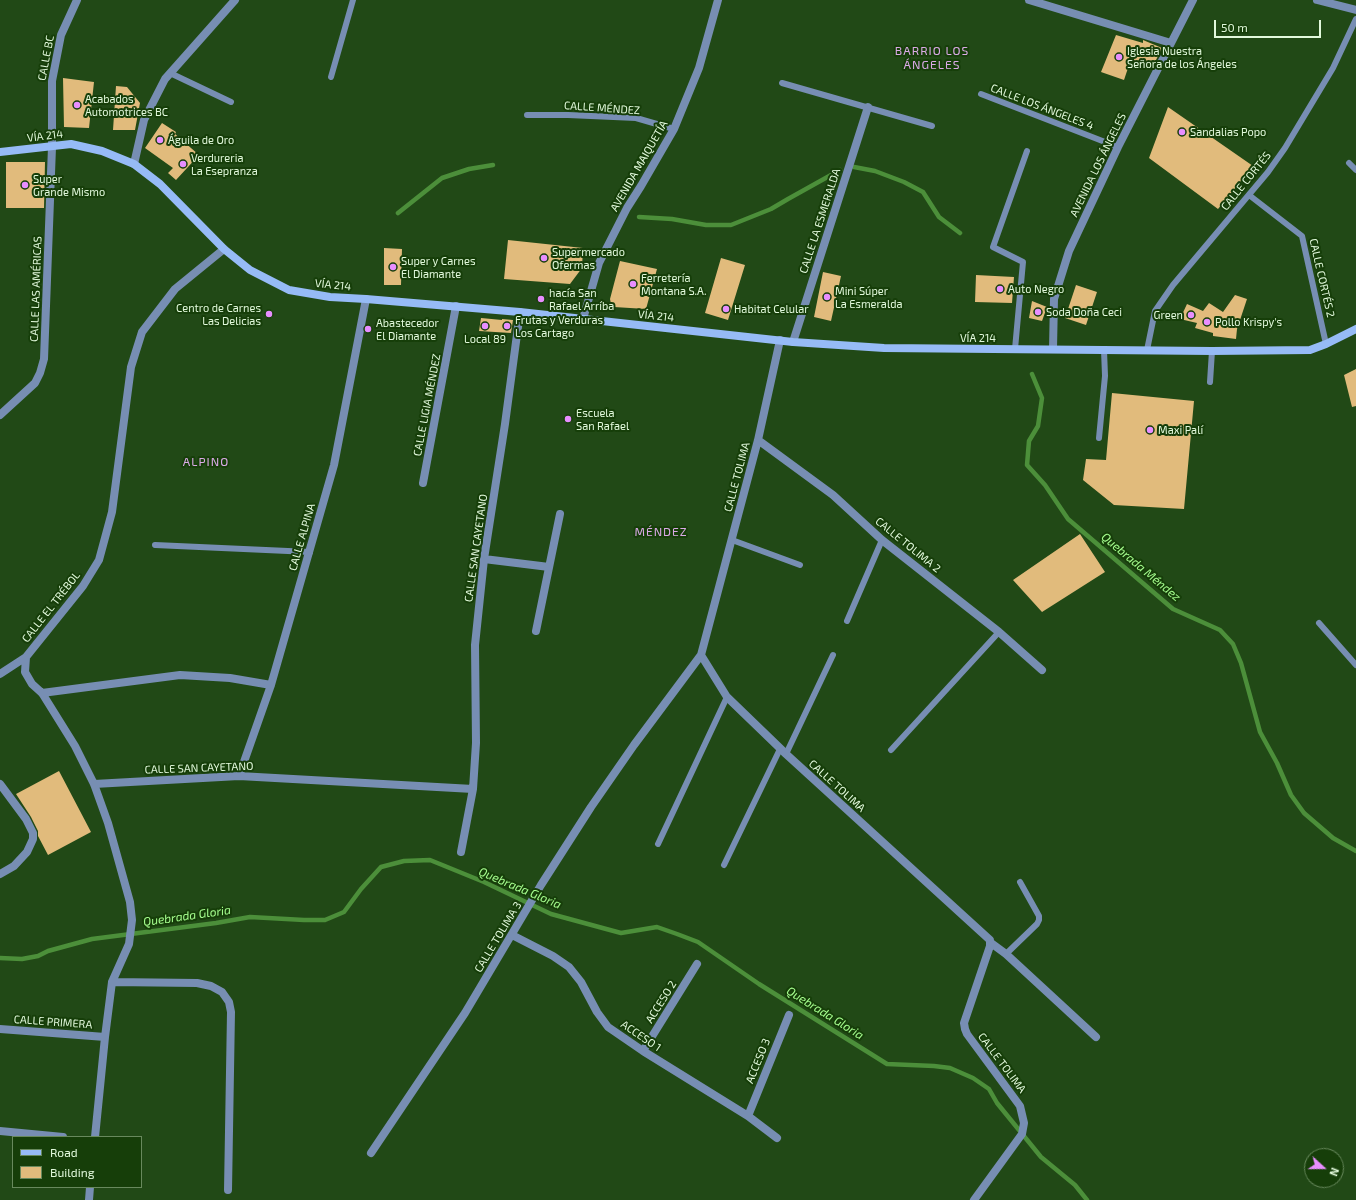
<!DOCTYPE html>
<html>
<head>
<meta charset="utf-8">
<style>
	body { margin:0 }
	#map { position:relative; width:1356px; height:1200px; overflow:hidden; background:#214916; font-family:"Exo 2",sans-serif }
	canvas { display:block }
	.legend { position:absolute; left:12px; top:1136px; width:130px; height:52px; box-sizing:border-box; background:#163e09; border:1px solid #68895d; margin:0; padding:5px 7px; list-style:none; font-size:12px; color:#e2f9dc }
	.legend li { display:flex; align-items:center; gap:8px; height:20px }
	.legend b { width:20px; border:1px solid #68895d }
	.north { position:absolute; left:1304px; top:1148px; width:40px; height:40px; box-sizing:border-box; background:#163e09; border:1px solid #68895d; border-radius:50%; rotate:111deg; font-size:11px; font-weight:700; line-height:16px; text-align:center; color:#e2f9dc }
	.north::after { content:''; display:block; margin:auto; width:14px; height:18px; background:#e88eff; clip-path:polygon(50% 0,100% 100%,50% 72%,0 100%) }
	.scale { position:absolute; left:1214px; top:20px; width:107px; height:18px; box-sizing:border-box; border:2px solid #e2f9dc; border-top:0; padding-left:5px; font-size:12px; line-height:14px; white-space:nowrap; color:#e2f9dc; -webkit-text-stroke:3px #163e09; paint-order:stroke }
</style>
</head>
<body>
<div id="map">
<canvas width="1356" height="1200"></canvas>
<ul class="legend">
<li><b style="height:5px;background:#96bbf6"></b>Road</li>
<li><b style="height:11px;background:#e1bb7c"></b>Building</li>
</ul>
<div class="north">N</div>
<div class="scale">50 m</div>
</div>
<script>
const context = document.querySelector('canvas').getContext('2d');
context.lineJoin = 'round';
function toPath(rows) {
  const path = new Path2D();
  for (const r of rows) {
    path.moveTo(r[0], r[1]);
    for (let i = 2; i < r.length; i += 2) path.lineTo(r[i], r[i + 1]);
  }
  return path;
}
function stroke(path, color, width, dash) {
  context.strokeStyle = color;
  context.lineWidth = width;
  context.lineCap = dash ? 'butt' : 'round';
  context.setLineDash(dash || []);
  context.stroke(path);
}
function paint(path, color) {
  context.fillStyle = color;
  context.fill(path, 'evenodd');
}
function drawText(font, color, halo, rows, align = 'center') {
  context.font = font + ' "Exo 2",sans-serif';
  context.lineWidth = 4;
  context.setLineDash([]);
  context.textBaseline = 'middle';
  context.strokeStyle = halo;
  context.fillStyle = color;
  for (const [text, x, y, turn = 0] of rows) {
    context.save();
    context.translate(x, y);
    context.rotate((+turn || 0) * Math.PI / 180);
    context.textAlign = isNaN(turn) ? turn : align;
    if (halo) context.strokeText(text, 0, 0);
    context.fillText(text, 0, 0);
    context.restore();
  }
}
const stream = toPath([
	[854,167,875,171,904,182,923,192,939,217,960,233],
	[398,213,442,178,469,169,493,165],
	[639,217,672,219,706,225,731,225,771,209,788,199,840,170],
	[1032,374,1042,398,1038,426,1029,441,1027,465,1045,485,1068,519,1173,609,1220,630,1233,644,1241,663,1260,732,1277,763,1291,795,1304,813,1333,838,1356,851],
	[0,958,22,959,38,956,48,951,92,939,216,923,250,917,304,920,325,920,344,912,361,889,381,867,404,861,430,860,484,882,551,914,621,933,657,927,677,934,698,942,759,984,887,1064,934,1066,950,1068,973,1078,989,1089,997,1103,1041,1157,1075,1185,1087,1200]
]);
const building = toPath([
	[1116,35,1143,43,1143,40,1162,48,1152,68,1131,59,1124,80,1101,72],
	[63,78,94,82,89,128,64,127],
	[116,86,127,87,140,103,135,130,113,130],
	[1168,107,1253,166,1218,209,1149,158],
	[162,123,176,132,175,134,199,155,176,180,168,173,173,168,145,148],
	[6,162,45,162,44,208,6,208],
	[508,240,583,248,582,268,570,284,504,279],
	[384,248,402,249,401,285,384,285],
	[721,258,745,265,728,320,705,313],
	[620,261,657,269,646,309,614,307,611,304,610,299],
	[823,272,841,276,831,321,814,317],
	[976,275,1014,277,1012,303,975,302],
	[1076,285,1097,292,1086,325,1065,318],
	[1235,295,1247,299,1237,329,1236,339,1213,336,1213,333,1195,328,1197,323,1180,319,1187,304,1203,311,1209,303,1223,312],
	[1032,301,1047,307,1042,321,1029,318],
	[481,318,502,320,502,319,513,320,511,333,479,331],
	[1356,369,1356,406,1352,407,1344,375],
	[1112,393,1194,401,1184,509,1114,505,1083,480,1086,459,1106,460],
	[1080,534,1105,572,1042,612,1013,580],
	[59,771,91,832,48,855,38,836,38,831,31,817,16,794]
]);
const lane = toPath([
	[170,73,231,102],
	[331,77,353,0],
	[782,83,932,126],
	[981,94,1118,147],
	[527,115,568,115,636,118,674,129],
	[1349,163,1356,170],
	[1249,195,1302,236,1326,344],
	[1015,349,1023,262,993,247,1027,151],
	[1147,350,1155,311,1173,285,1268,172,1285,148,1333,68,1356,19],
	[1210,382,1212,351],
	[1099,438,1105,376,1104,350],
	[732,540,800,565],
	[155,545,310,552],
	[847,621,882,540],
	[1319,623,1356,665],
	[891,750,999,632],
	[786,754,833,655],
	[658,844,727,697],
	[724,865,780,749],
	[1006,954,1037,924,1039,920,1039,916,1020,882]
]);
const street = toPath([
	[1029,0,1171,43],
	[1317,0,1356,10],
	[134,164,144,120,165,79,235,0],
	[583,319,599,263,627,208,641,186,674,129,699,68,718,0],
	[780,340,758,440,701,655,727,697,786,754,990,940,990,946,964,1023,965,1029,967,1034,1020,1106,1024,1123,1022,1134,974,1200],
	[793,342,868,107],
	[1053,349,1054,299,1069,251,1118,147,1193,0],
	[0,415,35,383,40,373,44,359,52,147,52,81,61,35,77,0],
	[758,440,833,495,882,540,999,632,1042,670],
	[423,483,456,306],
	[484,559,549,567],
	[536,631,560,514],
	[0,674,26,657],
	[42,693,180,675,230,678,271,685],
	[239,776,271,685,334,465,366,299],
	[0,784,26,819,33,833,33,839,27,852,14,866,0,874],
	[94,784,239,776,473,789],
	[461,852,473,789,476,743,475,645,484,559,505,424,520,312],
	[512,935,553,956,569,967,581,982,597,1012,608,1027,643,1051,748,1116,777,1138],
	[991,943,1006,954,1096,1037],
	[112,982,197,983,211,986,222,992,229,1002,231,1012,228,1190],
	[0,1029,105,1037],
	[643,1051,697,964],
	[748,1116,789,1015],
	[0,1131,63,1137],
	[95,1137,105,1037,112,982,129,944,132,920,130,902,108,823,94,784,75,746,42,693,32,684,25,672,26,657,83,586,99,560,112,512,131,367,142,332,175,289,224,249],
	[371,1153,465,1013,541,885,591,807,634,745,701,655],
	[89,1200,90,1187]
]);
const secondary = toPath([
	[0,152,71,144,102,151,134,164,160,184,224,249,250,270,289,290,330,297,366,299,520,312,793,342,884,348,1212,351,1310,350,1326,344,1356,329]
]);
const markers = [
	[1119,57,4,"#e88eff"],
	[77,105,4,"#e88eff"],
	[1182,132,4,"#e88eff"],
	[160,140,4,"#e88eff"],
	[183,164,4,"#e88eff"],
	[25,185,4,"#e88eff"],
	[544,258,4,"#e88eff"],
	[393,267,4,"#e88eff"],
	[633,284,4,"#e88eff"],
	[1000,289,4,"#e88eff"],
	[827,297,4,"#e88eff"],
	[541,299,4,"#e88eff"],
	[726,309,4,"#e88eff"],
	[1038,312,4,"#e88eff"],
	[269,314,4,"#e88eff"],
	[1191,315,4,"#e88eff"],
	[1207,322,4,"#e88eff"],
	[485,326,4,"#e88eff"],
	[507,326,4,"#e88eff"],
	[368,329,4,"#e88eff"],
	[568,419,4,"#e88eff"],
	[1150,430,4,"#e88eff"]
];
const poiNames = [
	["Iglesia Nuestra",1127,51],
	["Señora de los Ángeles",1127,64],
	["Acabados",85,99],
	["Automotrices BC",85,112],
	["Sandalias Popo",1190,132],
	["Águila de Oro",168,140],
	["Verdureria",191,158],
	["La Esepranza",191,171],
	["Super",33,179],
	["Grande Mismo",33,192],
	["Supermercado",552,252],
	["Ofermas",552,265],
	["Super y Carnes",401,261],
	["El Diamante",401,274],
	["Ferretería",641,278],
	["Montana S.A.",641,291],
	["Auto Negro",1008,289],
	["Mini Súper",835,291],
	["La Esmeralda",835,304],
	["hacía San",549,293],
	["Rafael Arríba",549,306],
	["Centro de Carnes",261,308,"right"],
	["Las Delicias",261,321,"right"],
	["Habitat Celular",734,309],
	["Soda Doña Ceci",1046,312],
	["Green",1183,315,"right"],
	["Frutas y Verduras",515,320],
	["Los Cartago",515,333],
	["Pollo Krispy's",1215,322],
	["Abastecedor",376,323],
	["El Diamante",376,336],
	["Local 89",485,339,"center"],
	["Escuela",576,413],
	["San Rafael",576,426],
	["Maxi Palí",1158,430]
];
const streetNames = [
	["CALLE BC",46,58,-79],
	["CALLE LOS ÁNGELES 4",1042,107,21],
	["CALLE MÉNDEZ",602,108,4],
	["VÍA 214",45,136,-7],
	["AVENIDA LOS ÁNGELES",1098,165,-64],
	["AVENIDA MAIQUETÍA",639,166,-60],
	["CALLE CORTÉS",1246,181,-51],
	["CALLE LA ESMERALDA",820,221,-72],
	["CALLE CORTÉS 2",1322,278,77],
	["VÍA 214",333,285,6],
	["CALLE LAS AMÉRICAS",36,289,-88],
	["VÍA 214",656,316,6],
	["VÍA 214",978,338],
	["CALLE LIGIA MÉNDEZ",427,405,-79],
	["CALLE TOLIMA",737,477,-75],
	["CALLE ALPINA",302,537,-74],
	["CALLE TOLIMA 2",908,545,39],
	["CALLE SAN CAYETANO",476,548,-82],
	["CALLE EL TRÉBOL",51,607,-52],
	["CALLE SAN CAYETANO",199,768,-2],
	["CALLE TOLIMA",837,786,42],
	["CALLE TOLIMA 3",498,937,-59],
	["ACCESO 2",661,1002,-58],
	["CALLE PRIMERA",53,1022,4],
	["ACCESO 1",641,1036,34],
	["ACCESO 3",758,1061,-68],
	["CALLE TOLIMA",1002,1063,53]
];
const neighbourhoodNames = [
	["BARRIO LOS",932,51],
	["ÁNGELES",932,65],
	["ALPINO",206,462],
	["MÉNDEZ",661,532]
];
const waterNames = [
	["Quebrada Méndez",1141,567,40],
	["Quebrada Gloria",520,888,23],
	["Quebrada Gloria",187,916,-8],
	["Quebrada Gloria",825,1013,32]
];
stroke(stream, '#4c8f3a', 4.5);
paint(building, '#e1bb7c');
stroke(lane, '#778eb3', 6);
stroke(street, '#778eb3', 8);
stroke(secondary, '#96bbf6', 8);
for (const [x, y, r, color] of markers) {
  const dot = new Path2D();
  dot.arc(x, y, r, 0, 2 * Math.PI);
  context.fillStyle = color;
  context.fill(dot);
  stroke(dot, '#163e09', 1.5);
}
drawText('11px', '#e2f9dc', '#163e09', poiNames, 'left');
drawText('11px', '#e2f9dc', '#163e09', streetNames);
context.letterSpacing = '1px';
drawText('12px', '#dbaae7', '#163e09', neighbourhoodNames);
context.letterSpacing = '0px';
drawText('italic 12px', '#a6fe8f', '#163e09', waterNames);
</script>
</body>
</html>
